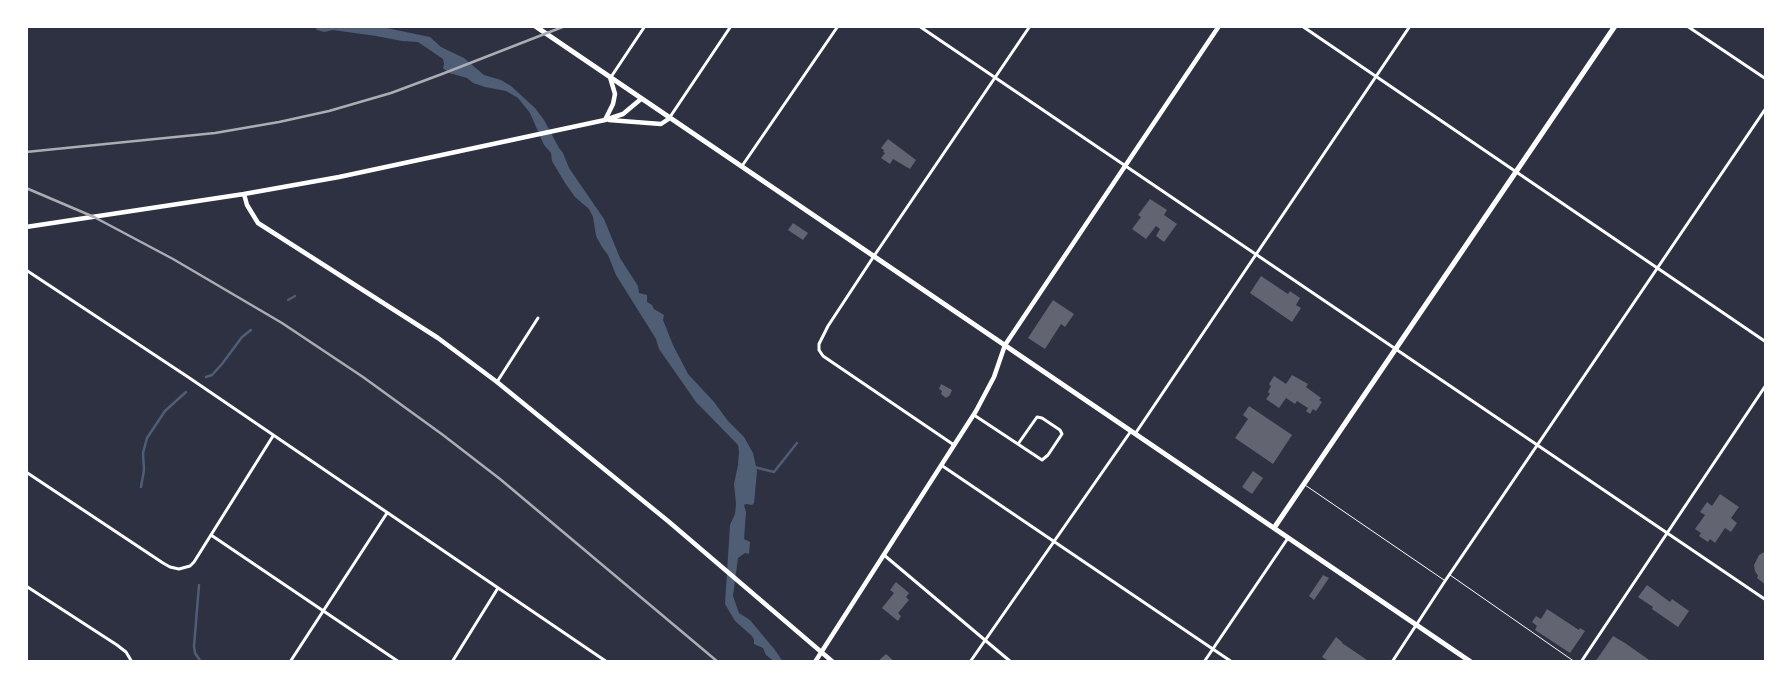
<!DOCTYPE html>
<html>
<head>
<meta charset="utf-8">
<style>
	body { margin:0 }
	#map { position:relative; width:1792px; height:688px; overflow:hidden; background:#2d3142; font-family:"Open Sans",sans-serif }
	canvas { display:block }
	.frame { position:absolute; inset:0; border:28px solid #fff; pointer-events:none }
</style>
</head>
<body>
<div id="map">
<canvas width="1792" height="688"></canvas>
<div class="frame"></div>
</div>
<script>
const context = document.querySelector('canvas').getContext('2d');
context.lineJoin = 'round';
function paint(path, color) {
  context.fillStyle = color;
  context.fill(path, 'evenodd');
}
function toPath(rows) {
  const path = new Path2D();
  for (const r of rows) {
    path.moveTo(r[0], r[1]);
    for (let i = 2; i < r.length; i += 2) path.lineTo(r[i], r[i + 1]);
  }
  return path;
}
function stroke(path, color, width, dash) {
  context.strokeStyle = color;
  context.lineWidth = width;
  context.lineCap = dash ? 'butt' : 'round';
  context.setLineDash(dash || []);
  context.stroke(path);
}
const water = toPath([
	[314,26,377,26,430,37,441,47,464,58,484,75,501,80,511,86,535,108,544,120,559,148,563,153,569,168,604,219,620,258,638,286,639,293,647,295,647,302,652,305,654,309,664,315,663,320,673,345,688,374,714,402,728,421,744,437,753,453,757,471,754,503,752,505,746,504,744,505,746,512,744,539,750,542,749,554,745,553,738,558,733,596,739,613,750,620,775,650,783,662,775,662,766,655,763,648,754,644,754,640,752,636,735,621,725,604,730,525,735,514,736,504,734,484,738,465,739,452,738,445,696,402,659,349,656,339,616,275,608,255,602,247,596,236,593,217,589,209,575,197,565,183,552,161,551,153,544,145,530,113,518,98,506,91,485,87,473,83,467,78,449,73,443,68,444,64,443,59,418,42,402,41,376,36,333,30,324,32,317,30]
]);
const stream = toPath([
	[288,300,295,296],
	[206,377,212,375,222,364,242,337,251,330],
	[754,467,774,472,797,443],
	[141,487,144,470,143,453,147,438,165,411,186,392],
	[199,585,194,646,195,653,201,662]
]);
const building = toPath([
	[888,139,916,160,910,169,893,159,890,164,881,158,885,153,883,152,884,150,881,148],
	[1150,199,1167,210,1164,215,1177,224,1164,242,1156,236,1160,229,1156,226,1146,239,1132,229,1141,217,1138,215],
	[793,223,808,233,803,240,788,230],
	[1261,276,1288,294,1290,291,1300,298,1296,305,1301,308,1292,322,1250,293],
	[1053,300,1074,314,1065,327,1061,324,1045,349,1028,338],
	[1292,375,1308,384,1306,387,1321,398,1319,400,1322,402,1316,411,1313,409,1310,414,1306,411,1308,408,1297,401,1295,404,1286,398,1279,408,1266,399,1270,394,1268,392,1271,386,1269,384,1274,376,1286,384],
	[941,384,952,390,950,395,946,398,941,394,942,391,939,389],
	[1249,406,1292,435,1273,464,1235,438,1248,419,1243,415],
	[1253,471,1263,478,1252,494,1242,487],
	[1720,494,1739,507,1731,518,1737,523,1731,532,1725,528,1715,543,1710,539,1708,542,1699,536,1701,533,1695,529,1705,515,1700,512,1707,502,1712,506],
	[1766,551,1766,585,1757,578,1758,576,1755,571,1754,565,1759,555],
	[1323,575,1329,578,1314,600,1309,596],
	[896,582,909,593,906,597,909,600,898,613,901,616,898,621,882,608,894,593,890,590],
	[1647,585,1670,602,1672,599,1689,611,1678,627,1652,609,1653,607,1638,597],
	[1547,609,1579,630,1580,628,1585,631,1570,653,1535,630,1537,626,1532,622,1536,616,1541,619],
	[1613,636,1625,643,1652,662,1595,662],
	[1336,637,1342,642,1342,643,1370,662,1330,662,1322,657],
	[886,654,895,662,877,662]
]);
const service = toPath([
	[1305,485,1444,580],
	[1450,575,1575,662]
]);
const minor = toPath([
	[919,26,1766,600],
	[1302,26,1766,342],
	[1687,26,1766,79],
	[611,77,645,26],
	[670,117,731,26],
	[742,166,838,26],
	[26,270,188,377,607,662],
	[497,382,538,318],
	[974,415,1042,460,1048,455,1062,434,1060,430,1042,418,1037,417,1018,444],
	[1135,434,1410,26],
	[954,445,823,356,819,350,819,344,828,326,874,256,1030,26],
	[941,465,1232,662],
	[26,472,163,563,170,567,179,569,190,566,194,562,273,436],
	[211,535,399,662],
	[884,555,1011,662],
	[26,586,117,645,126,652,132,662],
	[290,662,387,513],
	[452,662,498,588],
	[970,662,1131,431],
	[1204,662,1288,538],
	[1392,662,1445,581,1766,108],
	[1581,662,1766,385]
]);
const secondary = toPath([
	[605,120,613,104,615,94,610,77],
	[609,120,661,124,670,118],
	[244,194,247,205,258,223,438,338,497,382,668,521,833,662],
	[26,227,244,194,339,177,605,120,623,114,641,99],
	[815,662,976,411,994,377,1005,345,1219,26]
]);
const primary = toPath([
	[535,26,1471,662],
	[1274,528,1615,26]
]);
const rail = toPath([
	[26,152,215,133,279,122,329,111,391,93,442,74,565,26],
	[26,188,94,217,173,259,282,323,363,377,443,435,500,479,718,662]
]);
paint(water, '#4f5d75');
stroke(stream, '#4f5d75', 2.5);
paint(building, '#626471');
stroke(service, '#fff', 1);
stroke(minor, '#fff', 3);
stroke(secondary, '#fff', 4.5);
stroke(primary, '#fff', 5);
stroke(rail, '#abadb3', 2.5);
</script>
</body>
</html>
